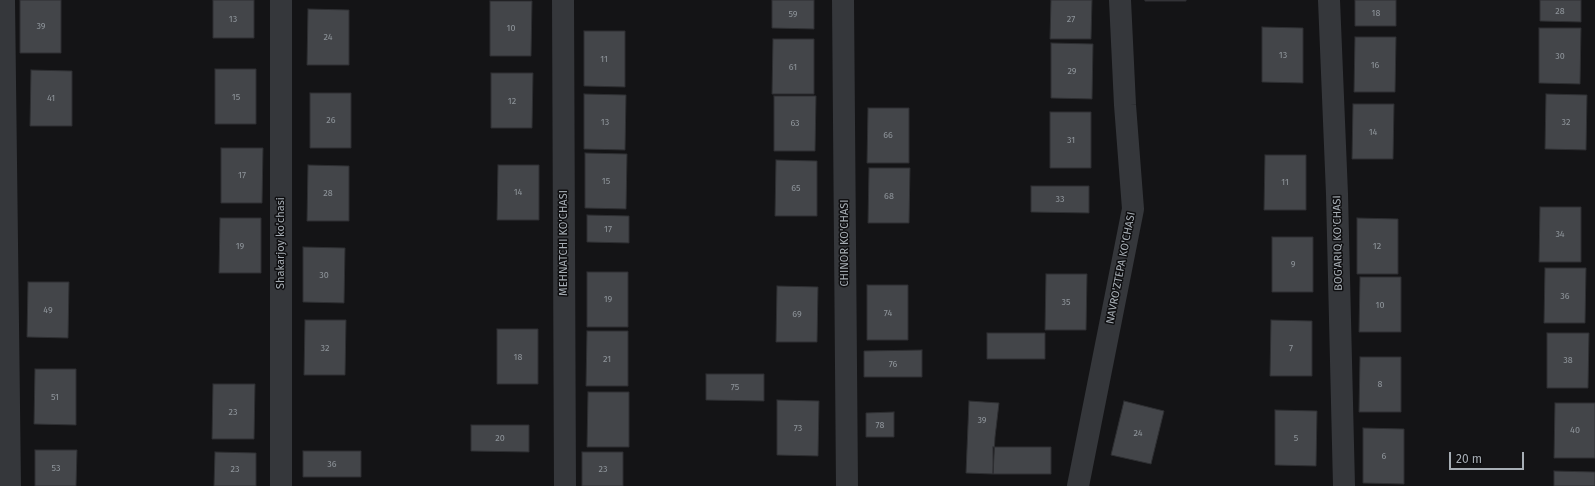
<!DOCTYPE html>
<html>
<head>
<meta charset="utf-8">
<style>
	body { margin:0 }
	#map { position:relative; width:1595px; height:486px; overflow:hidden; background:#141416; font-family:"Fira Sans",sans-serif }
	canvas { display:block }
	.scale { position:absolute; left:1449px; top:452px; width:75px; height:18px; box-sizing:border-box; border:2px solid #a7aeb5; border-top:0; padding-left:5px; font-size:12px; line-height:14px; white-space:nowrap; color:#a7aeb5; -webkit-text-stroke:3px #0f0f11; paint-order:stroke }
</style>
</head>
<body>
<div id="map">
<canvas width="1595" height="486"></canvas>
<div class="scale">20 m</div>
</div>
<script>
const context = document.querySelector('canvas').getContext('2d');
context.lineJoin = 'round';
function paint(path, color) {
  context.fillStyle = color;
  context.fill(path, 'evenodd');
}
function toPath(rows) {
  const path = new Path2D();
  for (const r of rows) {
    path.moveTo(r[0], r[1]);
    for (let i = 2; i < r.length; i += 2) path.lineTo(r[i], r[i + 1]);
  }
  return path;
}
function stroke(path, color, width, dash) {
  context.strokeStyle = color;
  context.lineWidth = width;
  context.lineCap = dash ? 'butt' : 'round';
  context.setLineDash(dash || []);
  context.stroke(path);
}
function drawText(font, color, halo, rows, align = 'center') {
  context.font = font + ' "Fira Sans",sans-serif';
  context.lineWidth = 3;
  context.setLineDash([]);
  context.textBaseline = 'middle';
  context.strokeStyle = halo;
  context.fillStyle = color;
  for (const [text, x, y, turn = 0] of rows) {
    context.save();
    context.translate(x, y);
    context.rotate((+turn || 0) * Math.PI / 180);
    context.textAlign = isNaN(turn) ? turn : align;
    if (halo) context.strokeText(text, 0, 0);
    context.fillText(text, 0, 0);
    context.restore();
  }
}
const building = toPath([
	[20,0,61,0,61,53,20,53,20,0],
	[213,0,254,0,254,38,213,38,213,0],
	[772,0,814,0,814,29,772,28,772,0],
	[1051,0,1092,0,1091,39,1050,39,1051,0],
	[1145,0,1186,0,1186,1,1145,1,1145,0],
	[1355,0,1396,0,1396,26,1355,26,1355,0],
	[1540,0,1581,0,1581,22,1540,21,1540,0],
	[490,1,532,1,531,56,490,56,490,1],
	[308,9,349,10,349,65,307,65,308,9],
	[1262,27,1303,28,1303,83,1262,82,1262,27],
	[1539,28,1581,28,1580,84,1539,83,1539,28],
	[584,31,625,31,625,87,584,86,584,31],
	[1355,37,1396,37,1395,92,1354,92,1355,37],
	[773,39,814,39,814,94,772,94,773,39],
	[1051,43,1093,44,1092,99,1051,98,1051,43],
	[215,69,256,69,256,124,215,124,215,69],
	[31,70,72,71,72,126,30,126,31,70],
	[491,73,533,73,532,128,491,128,491,73],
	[310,93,351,93,351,148,310,148,310,93],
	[584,94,626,95,625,150,584,149,584,94],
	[1546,94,1587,95,1586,150,1545,149,1546,94],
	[774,96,816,96,815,151,774,151,774,96],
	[1353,104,1394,104,1393,159,1352,159,1353,104],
	[868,108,909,108,909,163,867,163,868,108],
	[1050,112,1091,112,1091,168,1050,168,1050,112],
	[221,148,263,148,262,203,221,203,221,148],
	[585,153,627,154,626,209,585,208,585,153],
	[1265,155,1306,155,1306,210,1264,210,1265,155],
	[776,160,817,161,817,216,775,216,776,160],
	[308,165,349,166,349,221,307,221,308,165],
	[498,165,539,165,539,220,497,220,498,165],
	[869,168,910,168,909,223,868,223,869,168],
	[1031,186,1089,186,1089,213,1031,212,1031,186],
	[1540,207,1581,207,1581,262,1539,262,1540,207],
	[587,215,629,216,629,243,587,242,587,215],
	[220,218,261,218,261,273,219,273,220,218],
	[1357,218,1398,219,1398,274,1357,274,1357,218],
	[1272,237,1313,237,1313,292,1272,292,1272,237],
	[303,247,345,248,344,303,303,302,303,247],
	[1545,268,1586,268,1585,323,1544,323,1545,268],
	[587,272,628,272,628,327,587,327,587,272],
	[1046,274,1087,274,1086,330,1045,330,1046,274],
	[1360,277,1401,277,1401,332,1359,332,1360,277],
	[28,282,69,282,68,338,27,337,28,282],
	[867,285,908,285,908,340,867,340,867,285],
	[777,286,818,287,817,342,776,342,777,286],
	[305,320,346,320,345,375,304,375,305,320],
	[1271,320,1312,321,1312,376,1270,376,1271,320],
	[497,329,538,329,538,384,497,384,497,329],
	[587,331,628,331,628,386,586,386,587,331],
	[987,333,1045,333,1045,359,987,359,987,333],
	[1547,333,1589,333,1588,388,1547,388,1547,333],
	[922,350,922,377,864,377,864,351,922,350],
	[1360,357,1401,357,1401,412,1359,412,1360,357],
	[35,369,76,369,76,425,34,424,35,369],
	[706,374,764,374,764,401,706,400,706,374],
	[213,384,255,384,254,439,212,439,213,384],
	[588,392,629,392,629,447,587,447,588,392],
	[777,400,819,401,818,456,777,455,777,400],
	[969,401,999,403,995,437,993,474,966,473,969,401],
	[1124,401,1164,411,1151,464,1111,455,1124,401],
	[1555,403,1595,403,1595,458,1554,458,1555,403],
	[1275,410,1317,411,1316,466,1275,465,1275,410],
	[894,412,894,437,866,437,866,413,894,412],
	[471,425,529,425,529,452,471,451,471,425],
	[1363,428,1404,429,1404,484,1363,483,1363,428],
	[993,447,1051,447,1051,474,993,474,993,447],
	[35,450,77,450,76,486,35,486,35,450],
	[303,451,361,451,361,477,303,477,303,451],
	[215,452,256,453,256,486,214,486,215,452],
	[582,452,623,452,623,486,582,486,582,452],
	[1554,471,1595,472,1595,486,1554,486,1554,471]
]);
const street = toPath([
	[4,0,10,486],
	[563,0,565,486],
	[843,0,847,486],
	[1329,0,1337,194,1344,486],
	[281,486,281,0],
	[1078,486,1133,209,1125,105,1120,0]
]);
const numberNames = [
	["28",1560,11],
	["18",1376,13],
	["59",793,14],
	["13",233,19],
	["27",1071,19],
	["39",41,26],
	["10",511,28],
	["24",328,37],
	["13",1283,55],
	["30",1560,56],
	["11",604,59],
	["16",1375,65],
	["61",793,67],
	["29",1072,71],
	["15",236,97],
	["41",51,98],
	["12",512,101],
	["26",331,120],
	["13",605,122],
	["32",1566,122],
	["63",795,123],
	["14",1373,132],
	["66",888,135],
	["31",1071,140],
	["17",242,175],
	["15",606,181],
	["11",1285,182],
	["65",796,188],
	["14",518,192],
	["28",328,193],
	["68",889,196],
	["33",1060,199],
	["17",608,229],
	["34",1560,234],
	["19",240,246],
	["12",1377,246],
	["9",1293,264],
	["30",324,275],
	["36",1565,296],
	["19",608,299],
	["35",1066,302],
	["10",1380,305],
	["49",48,310],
	["74",888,313],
	["69",797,314],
	["32",325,348],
	["7",1291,348],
	["18",518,357],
	["21",607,359],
	["38",1568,360],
	["76",893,364],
	["8",1380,384],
	["75",735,387],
	["51",55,397],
	["23",233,412],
	["39",982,420],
	["78",880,425],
	["73",798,428],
	["40",1575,430],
	["24",1138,433],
	["20",500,438],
	["5",1296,438],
	["6",1384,456],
	["36",332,464],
	["53",56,468],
	["23",235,469],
	["23",603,469]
];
const streetNames = [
	["Shakarjoy ko'chasi",281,243,-90],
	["MEHNATCHI KO'CHASI",564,243,-90],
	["CHINOR KO'CHASI",845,243,-90],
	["BOG'ARIQ KO'CHASI",1338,243,-91],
	["NAVRO'ZTEPA KO'CHASI",1121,268,-79]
];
paint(building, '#434549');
stroke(building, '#2e2f32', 1);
stroke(street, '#35373b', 22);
drawText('9px', '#8e949a', null, numberNames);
drawText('11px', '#a7aeb5', '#0f0f11', streetNames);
</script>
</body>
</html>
